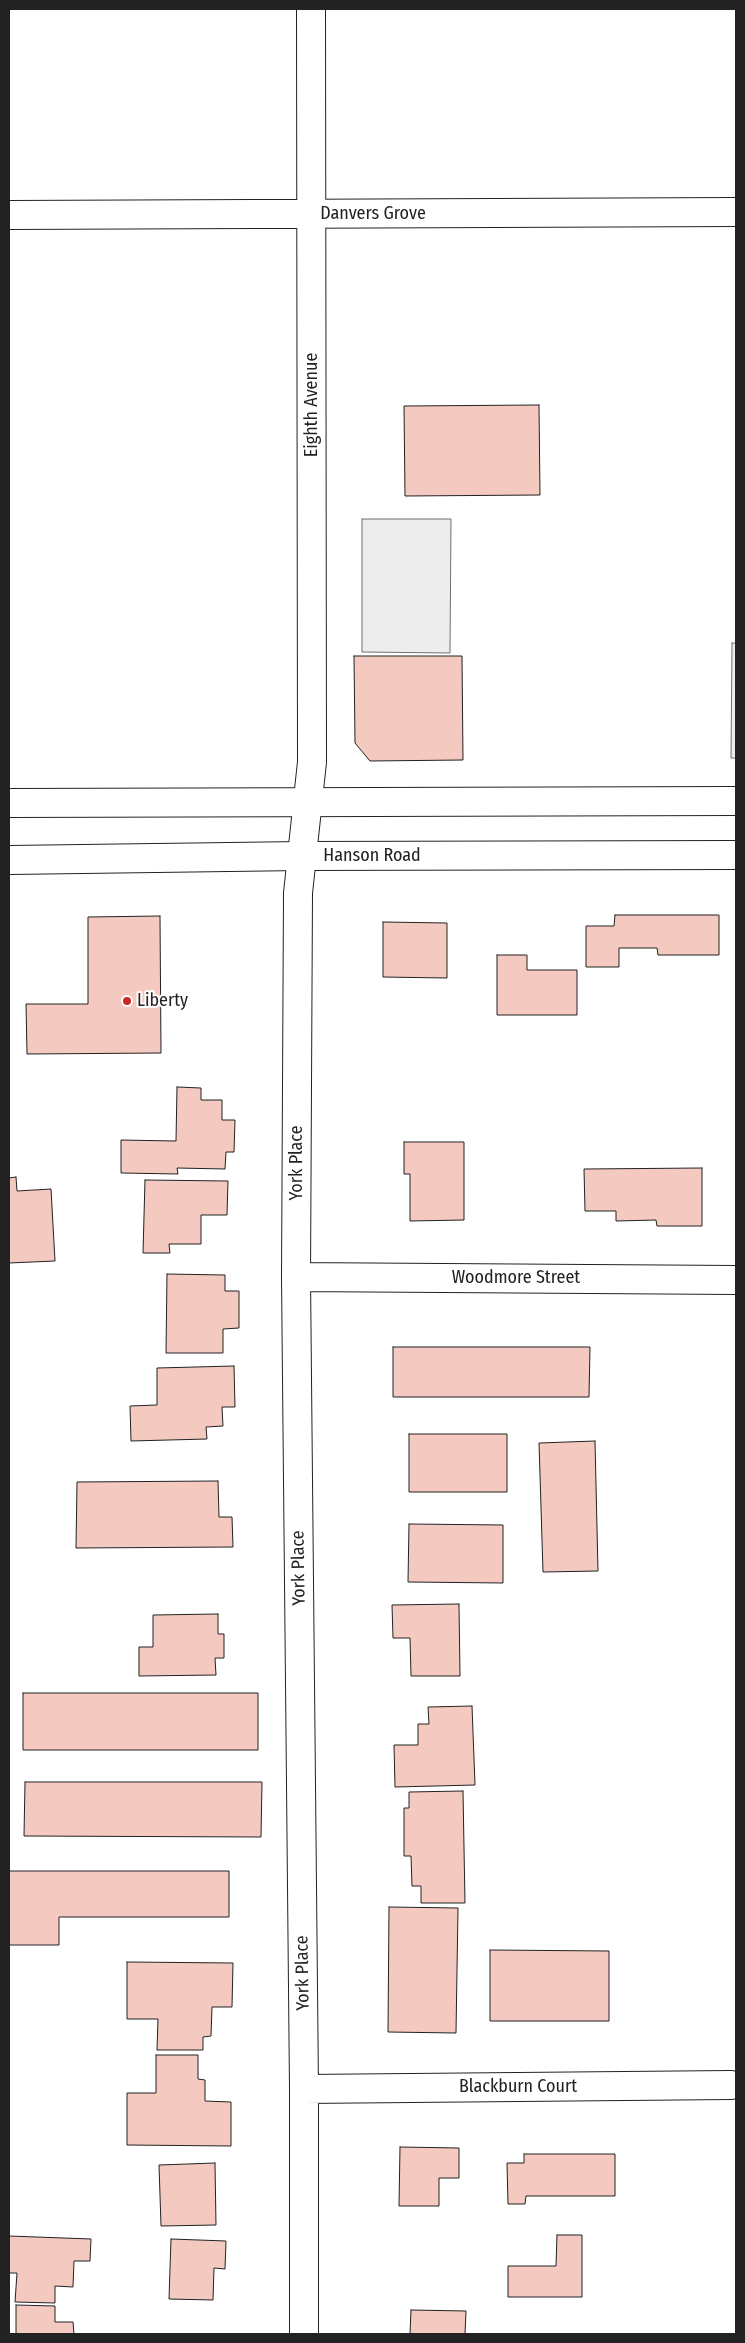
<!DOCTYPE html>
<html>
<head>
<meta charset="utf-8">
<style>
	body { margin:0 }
	#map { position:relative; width:745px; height:2343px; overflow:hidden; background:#fff; font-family:"Fira Sans Condensed",sans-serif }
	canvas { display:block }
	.frame { position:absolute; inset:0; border:10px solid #222; pointer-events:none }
</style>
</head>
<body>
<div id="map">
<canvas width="745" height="2343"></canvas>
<div class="frame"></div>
</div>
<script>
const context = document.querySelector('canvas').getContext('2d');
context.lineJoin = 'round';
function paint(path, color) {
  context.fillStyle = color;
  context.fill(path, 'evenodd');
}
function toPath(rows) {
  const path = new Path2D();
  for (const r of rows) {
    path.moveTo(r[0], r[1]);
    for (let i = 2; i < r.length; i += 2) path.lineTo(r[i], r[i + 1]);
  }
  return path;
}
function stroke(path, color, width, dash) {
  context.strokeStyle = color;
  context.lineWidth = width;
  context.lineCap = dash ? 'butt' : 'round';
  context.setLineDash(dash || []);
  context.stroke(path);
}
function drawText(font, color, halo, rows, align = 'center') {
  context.font = font + ' "Fira Sans Condensed",sans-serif';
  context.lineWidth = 4;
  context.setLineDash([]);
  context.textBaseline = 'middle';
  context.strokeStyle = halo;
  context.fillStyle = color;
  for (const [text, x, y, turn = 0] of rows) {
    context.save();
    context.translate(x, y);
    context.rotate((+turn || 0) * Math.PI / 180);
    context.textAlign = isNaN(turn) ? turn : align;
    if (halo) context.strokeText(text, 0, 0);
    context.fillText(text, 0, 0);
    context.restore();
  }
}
const parking = toPath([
	[362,519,451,519,450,653,362,652,362,519],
	[732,643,736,643,736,758,731,758,732,643]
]);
const building = toPath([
	[539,405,540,495,405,496,404,406,539,405],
	[354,656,462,656,463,760,370,761,355,743,354,656],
	[615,915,719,915,719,955,658,955,657,948,619,948,619,967,586,967,586,926,614,926,615,915],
	[160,916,161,1053,27,1054,26,1004,88,1004,88,917,160,916],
	[383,922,447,923,447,978,383,977,383,922],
	[497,955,527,955,527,970,577,970,577,1015,497,1015,497,955],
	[177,1087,201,1088,201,1100,222,1100,222,1120,235,1120,234,1152,226,1152,225,1169,177,1168,178,1174,121,1173,121,1140,176,1141,177,1087],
	[404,1142,464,1142,464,1220,410,1221,410,1174,404,1174,404,1142],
	[702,1168,702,1226,657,1226,656,1220,616,1221,616,1211,585,1211,584,1169,702,1168],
	[16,1177,17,1191,51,1189,55,1261,9,1263,9,1178,16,1177],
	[145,1180,228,1181,227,1215,201,1215,201,1244,169,1244,170,1253,143,1253,145,1180],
	[167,1274,225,1275,225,1291,239,1291,239,1328,223,1329,223,1353,166,1353,167,1274],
	[393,1347,590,1347,589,1397,393,1397,393,1347],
	[234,1366,235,1407,222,1407,223,1426,206,1427,207,1439,131,1441,130,1406,157,1405,157,1368,234,1366],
	[409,1434,507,1434,507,1492,409,1492,409,1434],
	[595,1441,598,1571,543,1572,539,1443,595,1441],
	[218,1481,219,1517,232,1517,233,1547,76,1548,77,1482,218,1481],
	[409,1524,503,1525,503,1583,408,1582,409,1524],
	[459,1604,460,1676,411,1676,410,1638,393,1638,392,1605,459,1604],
	[218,1614,218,1634,224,1634,224,1658,215,1658,216,1675,139,1676,139,1647,153,1647,153,1615,218,1614],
	[23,1693,258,1693,258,1750,23,1750,23,1693],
	[472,1706,475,1785,395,1787,394,1745,418,1745,418,1724,429,1724,428,1707,472,1706],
	[25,1782,262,1782,261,1837,24,1836,25,1782],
	[463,1791,465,1903,421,1903,421,1886,412,1886,411,1856,404,1856,404,1808,409,1808,409,1792,463,1791],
	[9,1871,229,1871,229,1917,59,1917,59,1945,9,1945,9,1871],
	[389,1907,458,1908,456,2033,388,2032,389,1907],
	[490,1950,609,1951,609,2021,490,2021,490,1950],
	[127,1962,233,1963,232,2007,212,2007,211,2036,203,2037,203,2050,157,2050,158,2019,127,2019,127,1962],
	[156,2055,198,2055,198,2079,205,2080,205,2101,231,2102,231,2146,127,2145,127,2093,156,2093,156,2055],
	[400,2147,459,2148,459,2178,439,2178,439,2206,399,2206,400,2147],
	[524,2154,615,2154,615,2196,526,2196,525,2204,508,2204,507,2163,524,2163,524,2154],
	[215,2163,216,2225,161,2226,159,2165,215,2163],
	[557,2235,582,2235,582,2297,508,2297,508,2266,556,2266,557,2235],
	[9,2236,91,2239,90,2261,74,2261,73,2287,55,2286,55,2303,15,2302,17,2273,9,2273,9,2236],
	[171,2239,226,2241,225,2269,214,2268,213,2300,169,2299,171,2239],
	[16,2305,55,2306,55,2322,73,2322,74,2334,16,2334,16,2305],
	[411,2310,466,2311,465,2334,410,2334,411,2310]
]);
const minor = toPath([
	[9,215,736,212],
	[296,1277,736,1280],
	[304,2089,731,2085],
	[304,2334,304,2089,296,1277,298,893,312,762,311,9]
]);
const secondary = toPath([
	[9,803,736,801],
	[9,860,302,856,736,855]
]);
const markers = [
	[127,1001,5,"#c62828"]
];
const streetNames = [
	["Danvers Grove",373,214],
	["Eighth Avenue",312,405,-90],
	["Hanson Road",372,856],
	["York Place",297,1163,-90],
	["Woodmore Street",516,1278],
	["York Place",299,1568,-91],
	["York Place",303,1973,-91],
	["Blackburn Court",518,2087]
];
const poiNames = [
	["Liberty",137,1001]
];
paint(parking, '#ededed');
stroke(parking, '#6f6f6f', 1);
paint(building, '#f3c9c0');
stroke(building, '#222', 1);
stroke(minor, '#222', 30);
stroke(secondary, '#222', 30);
stroke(minor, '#fff', 28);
stroke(secondary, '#fff', 28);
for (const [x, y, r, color] of markers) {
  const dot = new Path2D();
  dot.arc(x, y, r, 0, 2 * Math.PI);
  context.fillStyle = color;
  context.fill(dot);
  stroke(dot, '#fff', 2);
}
drawText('18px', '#222', '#fff', streetNames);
drawText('18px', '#222', '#fff', poiNames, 'left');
</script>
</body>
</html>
